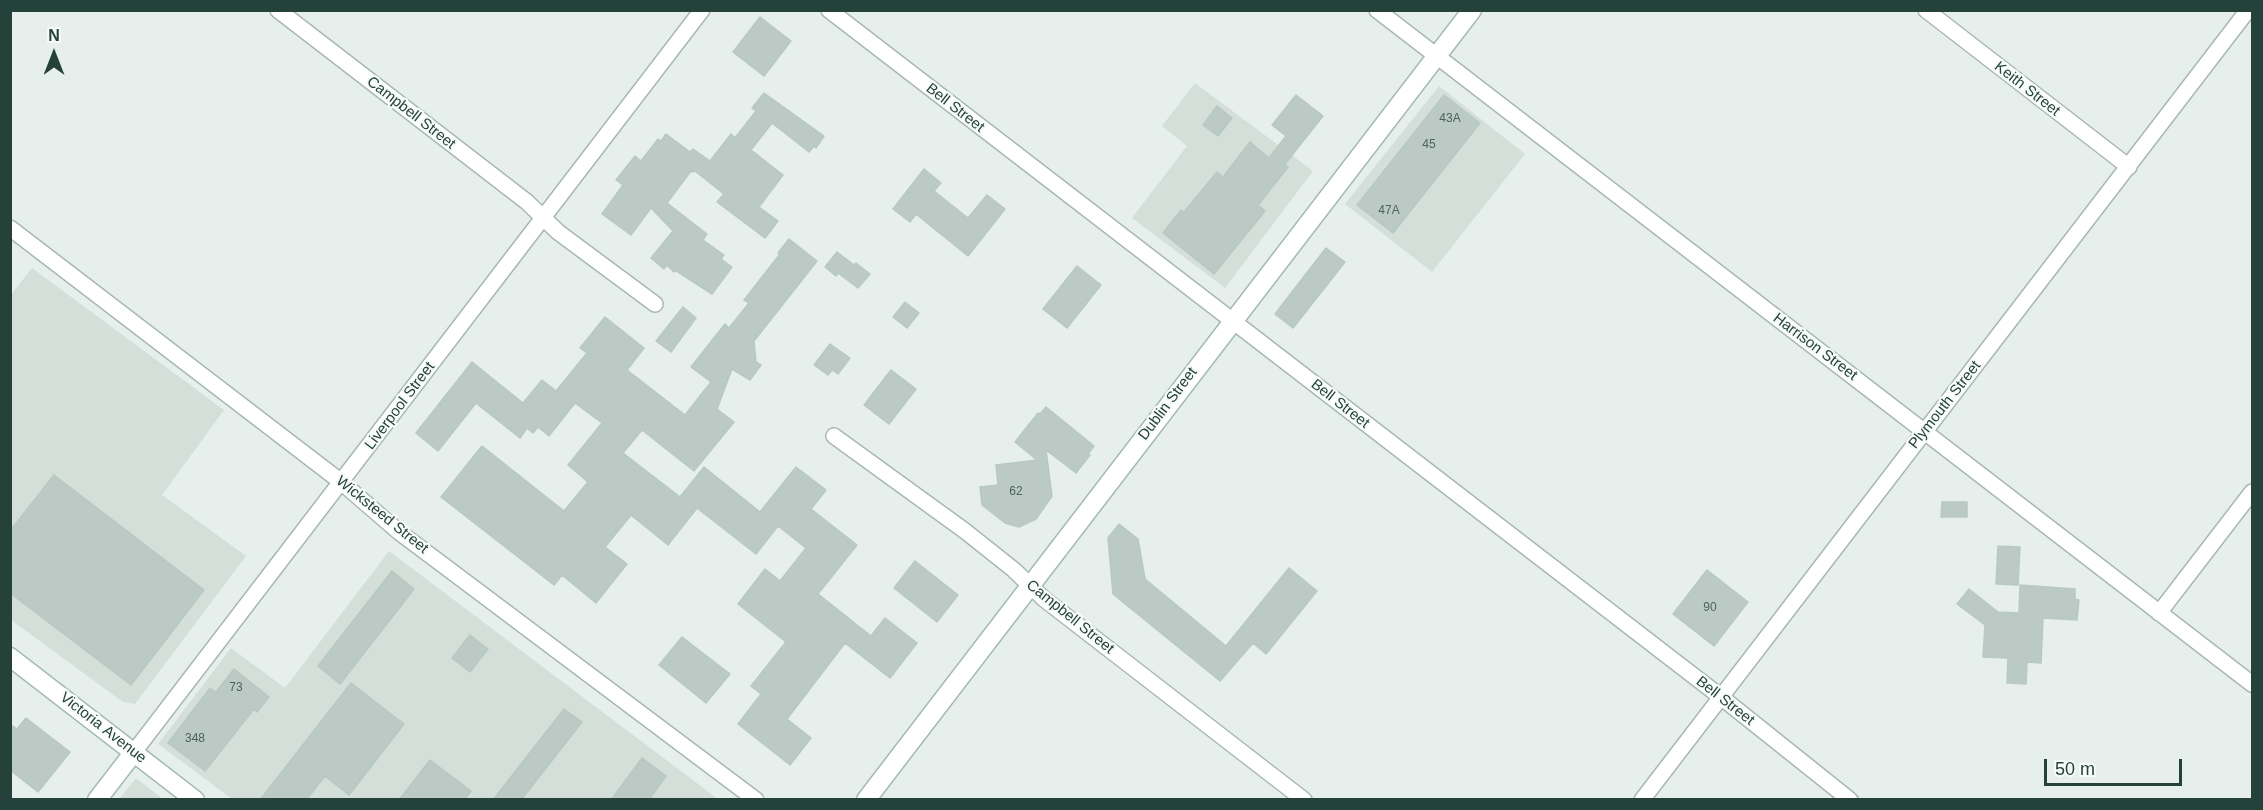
<!DOCTYPE html>
<html>
<head>
<meta charset="utf-8">
<style>
	body { margin:0 }
	#map { position:relative; width:2263px; height:810px; overflow:hidden; background:#e6efeb; font-family:Arial,sans-serif }
	canvas { display:block }
	.frame { position:absolute; inset:0; border:12px solid #24423a; pointer-events:none }
	.north { position:absolute; left:24px; top:24px; width:60px; height:60px; -webkit-text-stroke:4px #f7fbf9; paint-order:stroke; rotate:0deg; font-size:16px; font-weight:700; line-height:24px; text-align:center; color:#24423a }
	.north::after { content:''; display:block; margin:auto; width:21px; height:27px; background:#24423a; clip-path:polygon(50% 0,100% 100%,50% 72%,0 100%) }
	.scale { position:absolute; left:2044px; top:759px; width:138px; height:27px; box-sizing:border-box; border:3px solid #24423a; border-top:0; padding-left:8px; font-size:18px; line-height:21px; white-space:nowrap; color:#24423a; -webkit-text-stroke:4px #f7fbf9; paint-order:stroke }
</style>
</head>
<body>
<div id="map">
<canvas width="2263" height="810"></canvas>
<div class="frame"></div>
<div class="north">N</div>
<div class="scale">50 m</div>
</div>
<script>
const context = document.querySelector('canvas').getContext('2d');
context.lineJoin = 'round';
function paint(path, color) {
  context.fillStyle = color;
  context.fill(path, 'evenodd');
}
function toPath(rows) {
  const path = new Path2D();
  for (const r of rows) {
    path.moveTo(r[0], r[1]);
    for (let i = 2; i < r.length; i += 2) path.lineTo(r[i], r[i + 1]);
  }
  return path;
}
function stroke(path, color, width, dash) {
  context.strokeStyle = color;
  context.lineWidth = width;
  context.lineCap = dash ? 'butt' : 'round';
  context.setLineDash(dash || []);
  context.stroke(path);
}
function drawText(font, color, halo, rows, align = 'center') {
  context.font = font + ' Arial,sans-serif';
  context.lineWidth = 4.5;
  context.setLineDash([]);
  context.textBaseline = 'middle';
  context.strokeStyle = halo;
  context.fillStyle = color;
  for (const [text, x, y, turn = 0] of rows) {
    context.save();
    context.translate(x, y);
    context.rotate((+turn || 0) * Math.PI / 180);
    context.textAlign = isNaN(turn) ? turn : align;
    if (halo) context.strokeText(text, 0, 0);
    context.fillText(text, 0, 0);
    context.restore();
  }
}
const built = toPath([
	[1195,83,1313,171,1225,288,1132,218,1187,146,1162,126],
	[1439,86,1525,154,1432,272,1345,204],
	[32,268,224,410,162,495,246,556,135,704,123,702,11,620,10,296],
	[389,551,718,799,232,799,158,744,231,648,285,688],
	[136,778,163,799,119,799]
]);
const building = toPath([
	[760,17,791,41,764,76,733,52,760,17],
	[764,93,824,136,816,148,814,146,809,152,772,123,751,150,783,175,759,207,778,221,765,238,717,202,724,194,695,171,693,172,691,171,667,203,707,234,703,240,724,255,721,259,732,267,712,294,675,270,674,272,667,265,664,269,651,258,673,231,651,208,631,235,602,214,623,185,616,180,635,156,641,161,658,139,661,141,666,134,690,152,693,149,710,161,731,134,735,138,756,111,752,108,764,93],
	[1296,95,1323,116,1285,164,1288,167,1258,205,1265,211,1214,274,1163,233,1181,210,1184,212,1217,172,1223,177,1250,142,1269,158,1286,136,1272,125,1296,95],
	[1444,95,1480,123,1393,233,1357,205,1444,95],
	[1217,106,1232,118,1218,136,1203,125,1217,106],
	[924,169,941,183,934,191,968,218,987,195,1005,209,968,256,916,214,910,222,893,209,924,169],
	[789,239,817,261,754,341,756,362,761,365,750,380,732,369,717,409,734,422,694,471,642,430,623,453,680,497,704,467,760,512,796,467,826,490,811,509,857,545,818,594,871,636,885,618,917,643,890,678,845,643,787,719,811,738,790,765,738,724,761,694,751,686,786,642,738,604,765,569,780,581,806,548,778,526,756,554,697,508,668,545,631,515,605,547,627,564,596,603,562,575,554,585,441,497,482,446,564,511,588,482,568,465,602,423,575,403,549,436,538,427,533,433,527,428,520,438,476,403,438,451,416,433,472,362,523,403,542,380,556,391,587,353,580,348,605,317,644,348,627,370,685,415,711,382,691,367,725,324,729,328,749,303,744,300,780,254,778,253,789,239],
	[1326,248,1345,262,1293,328,1275,314,1326,248],
	[837,252,854,265,856,263,870,274,858,288,838,273,836,276,825,267,837,252],
	[1077,266,1101,285,1067,328,1043,309,1077,266],
	[905,302,919,313,907,328,893,317,905,302],
	[683,307,696,318,671,352,656,341,683,307],
	[830,344,850,358,838,374,832,370,828,375,814,365,830,344],
	[891,370,916,389,889,424,864,405,891,370],
	[1046,407,1094,446,1088,454,1090,455,1076,473,1046,450,1052,496,1036,519,1019,527,1005,523,982,505,980,487,998,485,996,465,1037,460,1015,442,1038,413,1040,414,1046,407],
	[54,475,204,590,131,685,10,593,10,531,54,475],
	[1942,502,1967,502,1967,517,1941,517,1942,502],
	[1119,524,1138,539,1145,579,1226,646,1289,568,1317,591,1266,654,1253,643,1220,681,1113,594,1108,538,1119,524],
	[1998,546,2020,547,2018,585,1996,584,1998,546],
	[915,561,958,595,937,622,894,588,915,561],
	[1707,570,1748,602,1714,646,1673,614,1707,570],
	[392,571,414,589,340,684,318,666,392,571],
	[2020,585,2075,589,2075,599,2079,600,2077,620,2043,618,2041,663,2027,662,2026,684,2007,683,2008,658,1983,657,1985,625,1957,604,1969,589,1998,612,2019,613,2020,585],
	[470,635,488,649,470,672,452,658,470,635],
	[682,637,730,674,706,703,659,665,682,637],
	[234,669,269,697,257,712,254,709,205,771,168,743,210,688,216,692,234,669],
	[351,683,404,724,349,795,325,776,306,800,260,800,351,683],
	[564,709,582,722,521,800,493,800,564,709],
	[26,718,70,752,38,792,10,770,10,724,17,729,26,718],
	[642,758,666,776,649,800,611,800,642,758],
	[430,760,471,791,464,800,399,800,430,760]
]);
const street = toPath([
	[278,10,527,202,558,232,655,304],
	[829,10,1721,697,1850,800],
	[1377,10,2252,684],
	[1926,10,2129,167],
	[10,228,340,481,399,532,756,800],
	[834,436,965,531,1014,570,1044,599,1304,800],
	[2159,613,2252,492],
	[134,752,702,10],
	[1642,800,2248,10]
]);
const secondary = toPath([
	[10,657,195,800],
	[97,800,134,752],
	[866,800,1472,10]
]);
const numberNames = [
	["43A",1450,119],
	["45",1429,145],
	["47A",1389,211],
	["62",1016,492],
	["90",1710,608],
	["73",236,688],
	["348",195,739]
];
const streetNames = [
	["Keith Street",2027,89,38],
	["Bell Street",955,108,38],
	["Campbell Street",411,113,38],
	["Harrison Street",1815,347,37],
	["Dublin Street",1168,404,-53],
	["Bell Street",1340,404,38],
	["Plymouth Street",1945,405,-52],
	["Liverpool Street",400,406,-53],
	["Wicksteed Street",382,515,39],
	["Campbell Street",1070,617,39],
	["Bell Street",1725,701,38],
	["Victoria Avenue",103,728,38]
];
paint(built, '#d4dfda');
paint(building, '#bbcac4');
stroke(building, '#b8c9c2', 1.5);
stroke(street, '#a8b8b2', 18);
stroke(secondary, '#a4bbb3', 21);
stroke(street, '#fff', 15);
stroke(secondary, '#fff', 18);
drawText('12px', '#4a645c', null, numberNames);
drawText('15px', '#24423a', '#f7fbf9', streetNames);
</script>
</body>
</html>
